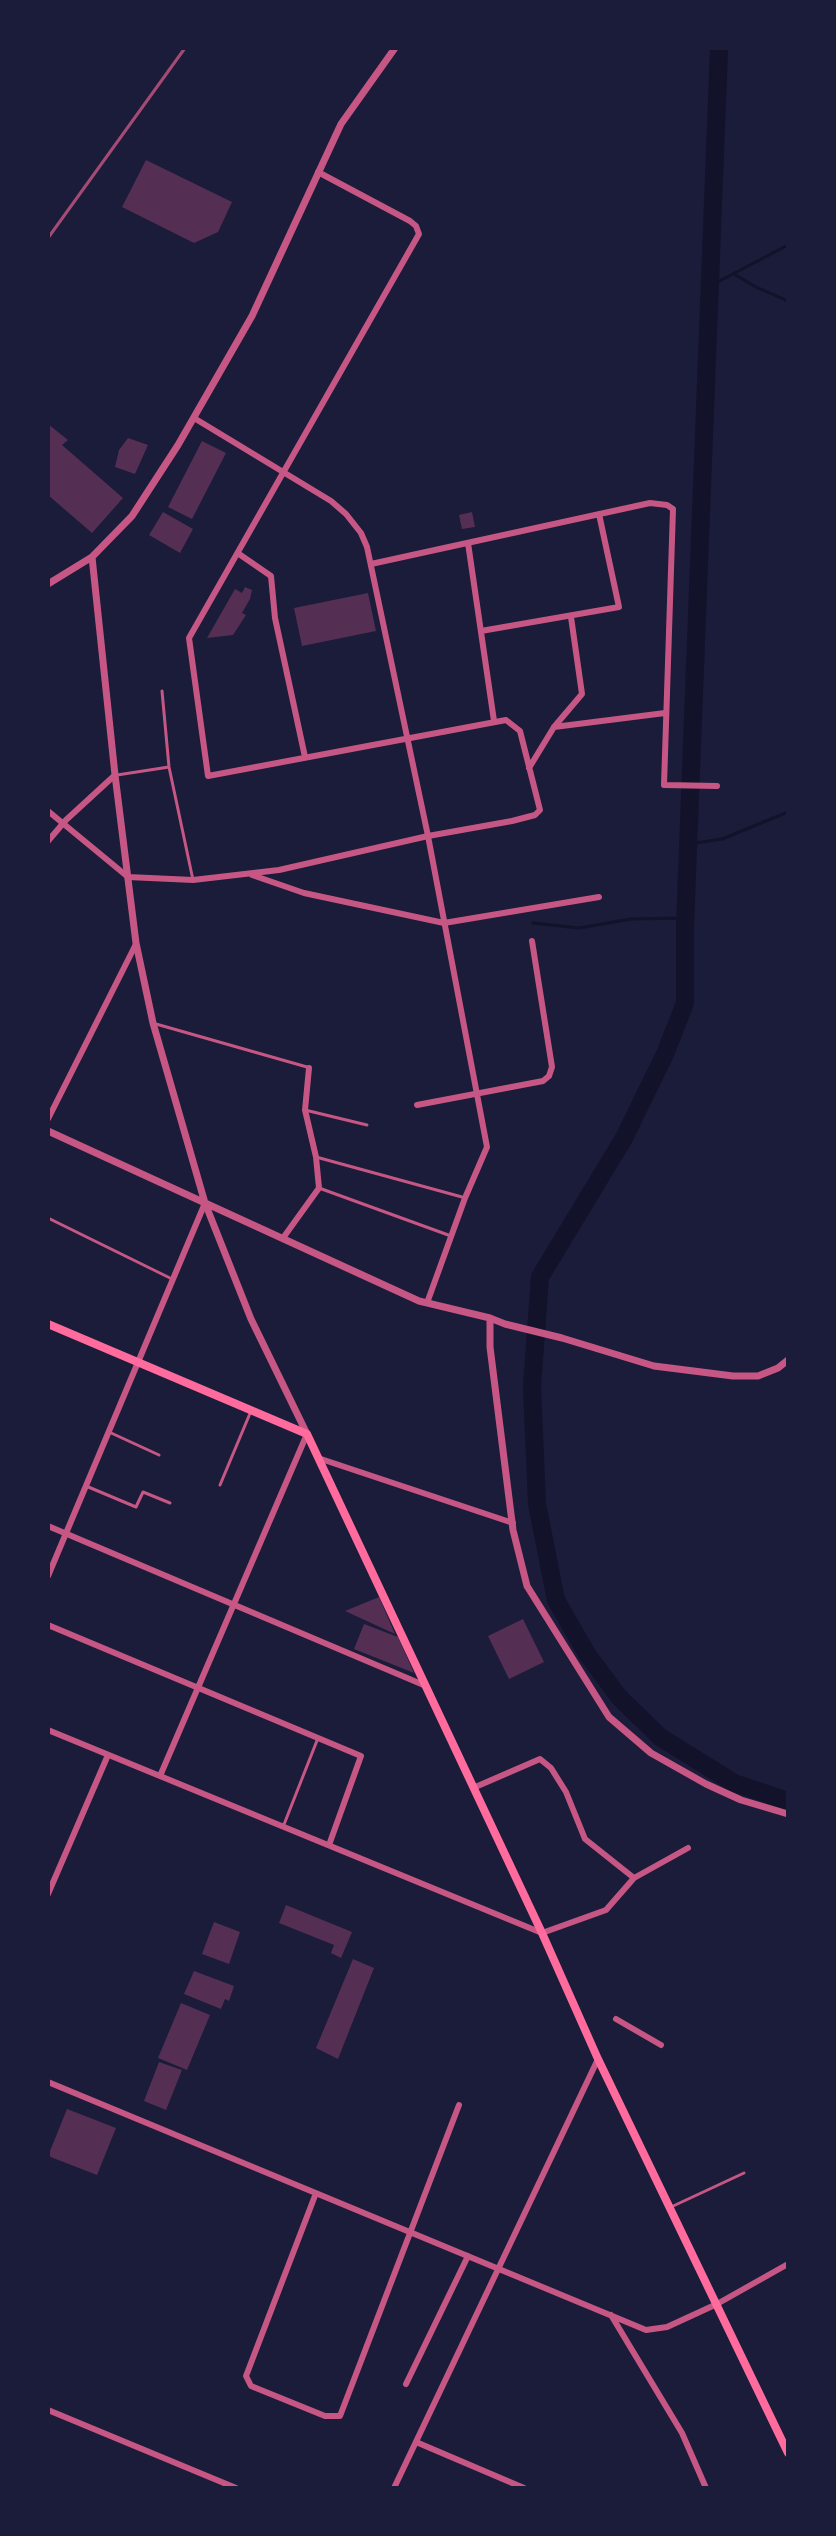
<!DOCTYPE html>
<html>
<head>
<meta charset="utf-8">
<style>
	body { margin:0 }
	#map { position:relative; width:836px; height:2536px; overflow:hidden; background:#1b1b3a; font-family:Poppins,sans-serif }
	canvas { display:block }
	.frame { position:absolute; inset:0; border:50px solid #1b1b3a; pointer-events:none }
</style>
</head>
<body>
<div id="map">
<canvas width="836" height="2536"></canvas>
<div class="frame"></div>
</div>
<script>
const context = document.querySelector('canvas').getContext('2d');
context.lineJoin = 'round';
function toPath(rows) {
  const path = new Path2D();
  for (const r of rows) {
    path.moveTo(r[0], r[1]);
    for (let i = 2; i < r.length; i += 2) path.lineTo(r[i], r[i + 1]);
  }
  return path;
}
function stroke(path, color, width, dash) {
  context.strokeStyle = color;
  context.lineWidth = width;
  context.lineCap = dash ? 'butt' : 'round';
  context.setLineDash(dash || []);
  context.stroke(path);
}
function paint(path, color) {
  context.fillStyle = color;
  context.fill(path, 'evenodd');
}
const stream = toPath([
	[734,274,756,287,788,301],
	[710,286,788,245],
	[689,844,722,839,788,812],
	[533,923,579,928,631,919,686,918]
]);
const river = toPath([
	[719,48,685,925,685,1003,665,1054,624,1138,540,1277,532,1386,537,1504,556,1600,587,1654,619,1697,660,1737,734,1783,788,1801]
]);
const building = toPath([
	[146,160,232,202,218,232,194,243,122,207],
	[48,424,68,440,62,445,123,498,92,533,48,495],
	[128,438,148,445,135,474,115,467,119,450],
	[202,441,226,453,192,519,168,507],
	[163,512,193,529,180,553,149,535],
	[472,512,475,527,462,529,459,515],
	[245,587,252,590,250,599,242,613,246,615,233,635,207,638,235,589,242,593],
	[368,593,376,631,302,646,294,608],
	[379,1597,395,1634,345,1611],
	[523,1619,544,1662,509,1679,488,1636],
	[364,1624,398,1637,414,1673,354,1649],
	[286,1905,352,1932,341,1958,331,1953,334,1945,279,1923],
	[214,1922,240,1932,229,1964,202,1954],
	[353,1959,374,1968,338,2059,316,2048],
	[194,1971,234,1986,229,2001,225,1999,221,2009,184,1994],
	[181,2003,210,2015,187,2070,158,2058],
	[159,2062,182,2070,166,2110,144,2101],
	[67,2109,116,2128,97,2175,48,2156]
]);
const service = toPath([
	[162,691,169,767,193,880],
	[117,775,169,767],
	[156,1024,307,1067],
	[305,1110,367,1125],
	[316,1157,462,1197],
	[319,1188,451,1236],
	[48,1218,170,1278],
	[109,1432,159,1455],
	[220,1485,251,1411],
	[86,1486,136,1507,143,1492,170,1503],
	[283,1827,318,1738],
	[671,2207,744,2173]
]);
const minor = toPath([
	[194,418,331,501,346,514,361,533,367,547,428,836,487,1147,465,1198,427,1303],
	[468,543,494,721],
	[239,554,271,576,275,618,305,757],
	[371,564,650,503,667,505,673,509,664,785,717,786],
	[481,631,619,607,599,514],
	[554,727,665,713],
	[529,768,554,727,582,694,571,617],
	[48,811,128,877,193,880,279,870,428,836,512,821,535,815,540,810,520,731,506,720,208,776,189,638,419,234,416,226,410,221,318,172],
	[48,841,66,820,115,775],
	[252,875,304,893,444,923,599,897],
	[417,1105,543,1081,549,1076,552,1067,532,941],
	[48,1119,136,944],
	[283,1238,319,1188,316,1157,305,1110,309,1068],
	[318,1458,513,1523],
	[48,1526,426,1686],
	[48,1576,205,1203],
	[48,1625,361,1756,329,1845],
	[48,1730,542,1933,606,1910,634,1878,688,1848],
	[160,1776,307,1434],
	[473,1788,540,1759,551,1768,566,1792,585,1839,634,1878],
	[48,1894,108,1755],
	[616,2019,661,2045],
	[48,2082,646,2330,667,2327,717,2304,788,2264],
	[316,2193,246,2376,251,2386,325,2416,340,2416,459,2105],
	[611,2315,682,2433,706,2488],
	[406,2384,468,2256],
	[48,2410,236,2488],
	[416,2442,524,2488],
	[394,2488,598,2059]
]);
const tertiary = toPath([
	[92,557,115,775,136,943,153,1023,205,1203,251,1319,307,1434],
	[48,584,92,557,132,516,178,445,252,316,341,124,395,48],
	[48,1131,419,1301,490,1318,505,1324,562,1338,654,1366,733,1376,758,1376,778,1368,788,1360],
	[490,1318,490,1347,513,1530,527,1586,609,1717,651,1753,706,1784,741,1800,788,1814]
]);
const secondary = toPath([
	[48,1324,307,1434,542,1933,598,2059,788,2453]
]);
const rail = toPath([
	[48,238,185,48]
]);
stroke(stream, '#12122b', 3);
stroke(river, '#12122b', 18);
paint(building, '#542f53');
stroke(service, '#c65784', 3);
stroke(minor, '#c65784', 6);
stroke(tertiary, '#c65784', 7);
stroke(secondary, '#ff6b9d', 8);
stroke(rail, '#a44b75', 3);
</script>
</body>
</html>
